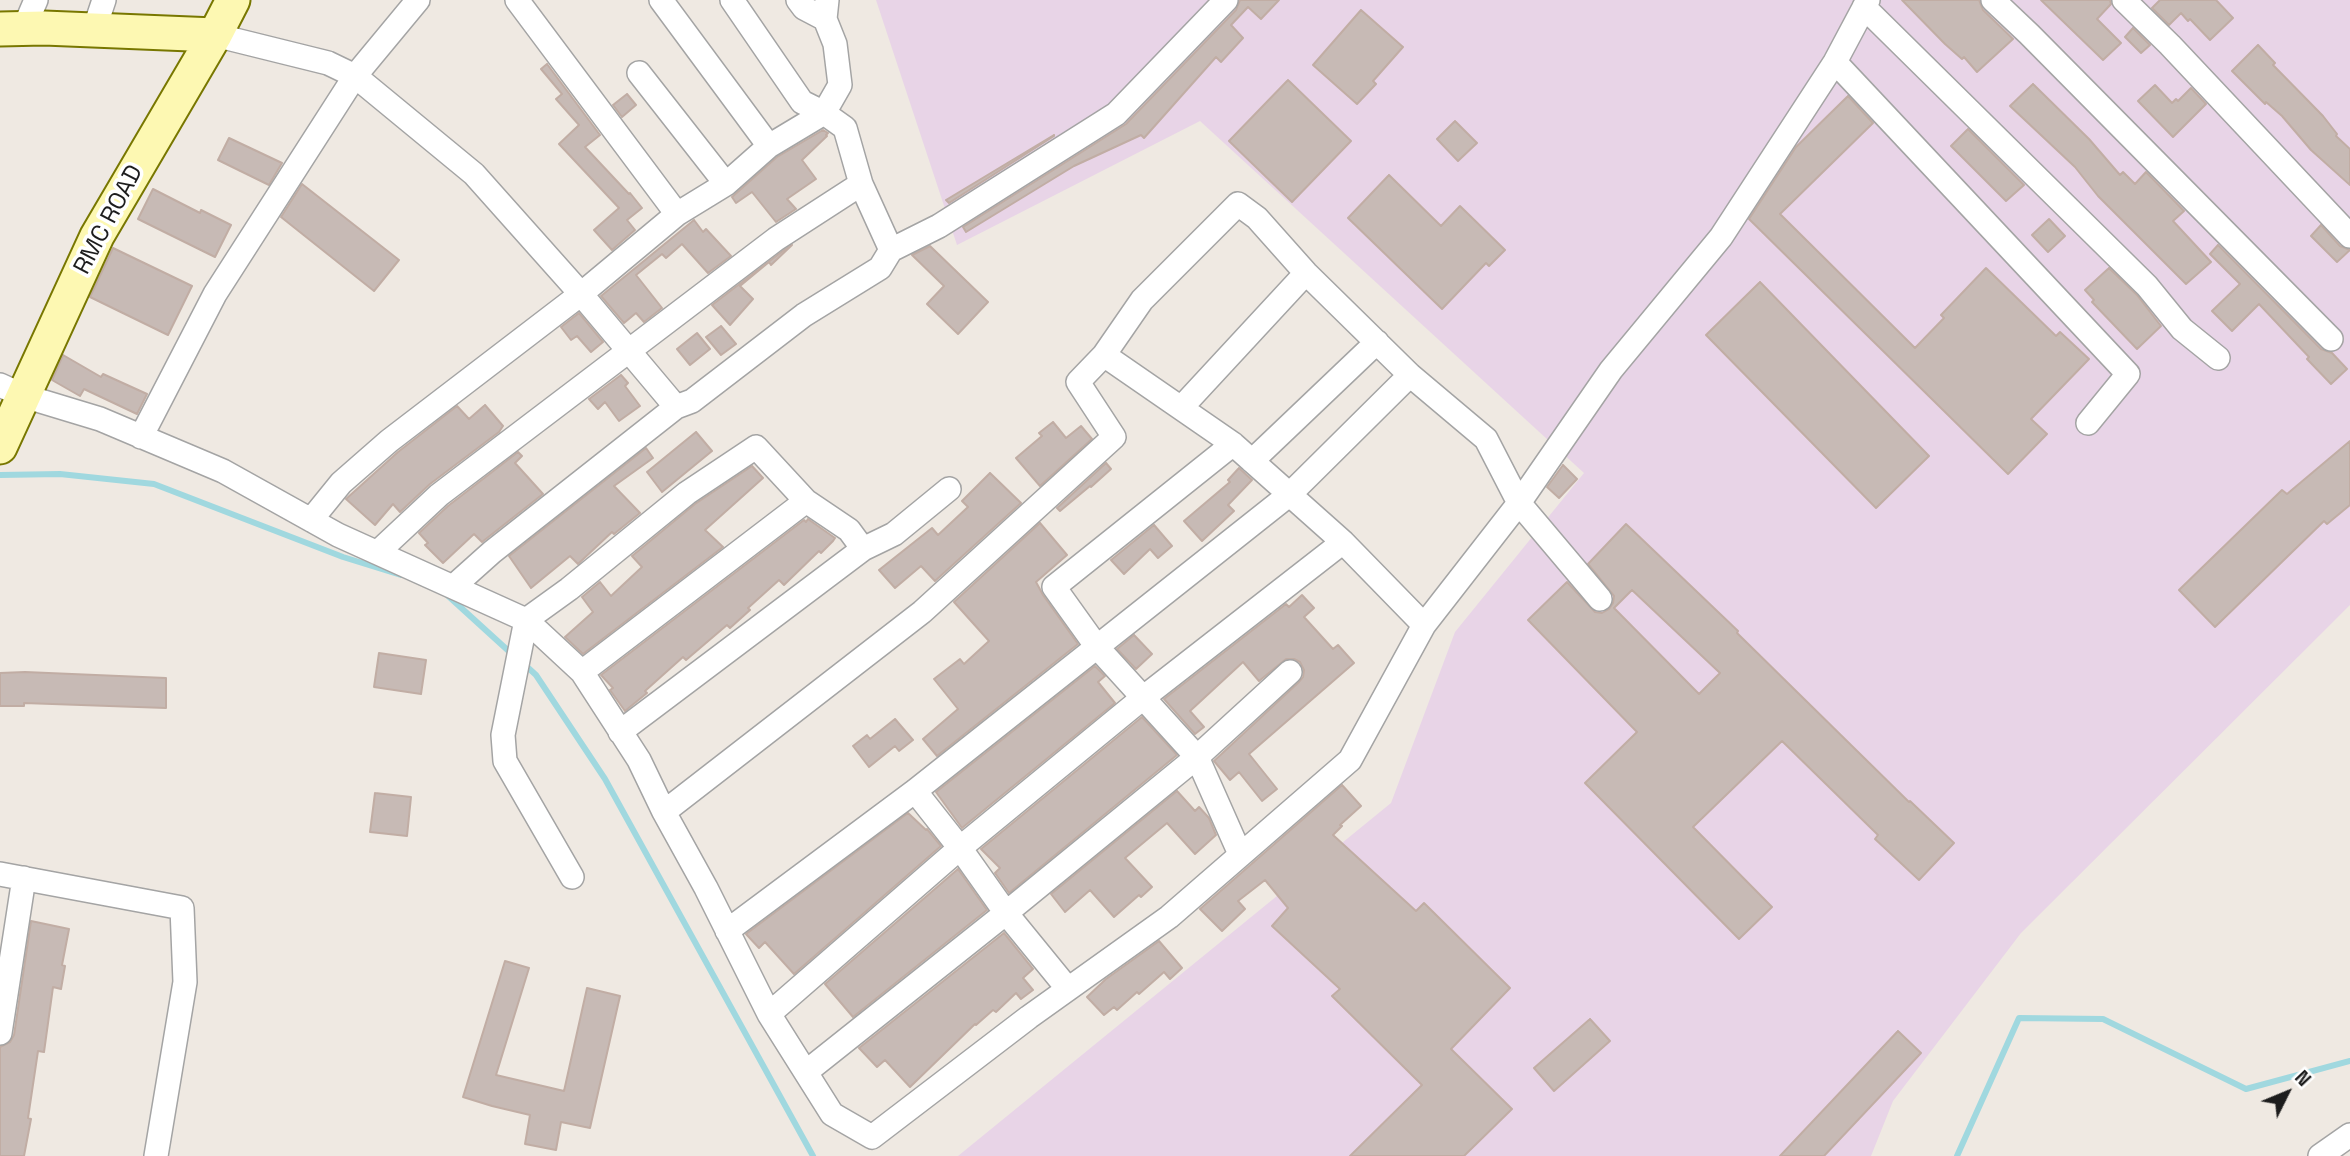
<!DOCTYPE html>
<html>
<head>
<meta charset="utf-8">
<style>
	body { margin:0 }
	#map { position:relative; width:2350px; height:1156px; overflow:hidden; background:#efe9e2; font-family:"Space Grotesk",sans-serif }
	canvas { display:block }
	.north { position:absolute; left:2252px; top:1058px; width:70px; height:70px; -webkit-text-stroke:5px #fff; paint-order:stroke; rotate:47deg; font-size:19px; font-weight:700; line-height:28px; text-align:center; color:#1d1d1d }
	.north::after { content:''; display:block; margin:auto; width:24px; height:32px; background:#1d1d1d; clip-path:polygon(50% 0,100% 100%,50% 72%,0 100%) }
</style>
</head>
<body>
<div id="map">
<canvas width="2350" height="1156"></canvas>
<div class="north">N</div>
</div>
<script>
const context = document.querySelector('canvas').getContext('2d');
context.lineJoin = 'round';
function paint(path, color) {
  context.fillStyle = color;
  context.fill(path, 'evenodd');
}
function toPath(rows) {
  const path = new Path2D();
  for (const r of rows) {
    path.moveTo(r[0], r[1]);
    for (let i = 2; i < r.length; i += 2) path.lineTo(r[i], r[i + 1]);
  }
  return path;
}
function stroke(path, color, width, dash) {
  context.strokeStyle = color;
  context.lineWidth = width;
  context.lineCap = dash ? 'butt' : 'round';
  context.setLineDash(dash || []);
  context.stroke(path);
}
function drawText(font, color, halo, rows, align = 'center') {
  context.font = font + ' "Space Grotesk",sans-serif';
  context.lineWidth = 7;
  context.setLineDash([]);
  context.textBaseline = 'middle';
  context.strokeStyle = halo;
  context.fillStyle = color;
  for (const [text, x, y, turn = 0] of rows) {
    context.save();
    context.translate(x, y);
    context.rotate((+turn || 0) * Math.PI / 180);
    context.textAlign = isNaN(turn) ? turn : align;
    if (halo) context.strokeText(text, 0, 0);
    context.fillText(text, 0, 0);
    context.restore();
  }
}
const industrial = toPath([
	[876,0,2350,0,2350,605,2021,933,1893,1101,1871,1156,958,1156,1391,803,1455,632,1584,473,1200,121,957,245]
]);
const stream = toPath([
	[0,475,60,474,154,484,343,557,401,575],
	[446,594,513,655],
	[524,664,536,675,605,779,813,1156],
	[1957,1156,2019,1018,2103,1019,2246,1089,2350,1061]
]);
const building = toPath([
	[1240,0,1279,0,1261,19,1248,7,1231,25,1243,38,1221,62,1216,57,1144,138,1141,135,1074,166,966,232,963,227,1126,124,1236,10,1240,0],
	[1902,0,1979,0,1983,10,2013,39,1977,72,1964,57,1962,59,1945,44,1902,0],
	[2041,0,2110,0,2111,4,2097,19,2121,43,2103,60,2041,0],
	[2160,0,2216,0,2233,18,2210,40,2190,19,2188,21,2181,13,2169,25,2152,8,2160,0],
	[1361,10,1403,47,1373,81,1376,84,1357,104,1313,65,1361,10],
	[2133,28,2150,45,2141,53,2125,37,2133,28],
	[2258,45,2275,63,2273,65,2323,116,2337,134,2336,136,2350,149,2350,185,2311,150,2282,116,2266,102,2265,104,2232,71,2258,45],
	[547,64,600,135,585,147,629,194,630,193,642,208,627,220,635,230,612,250,594,230,619,208,559,144,579,125,556,99,562,94,541,69,547,64],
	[1288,80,1351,141,1292,202,1229,141,1288,80],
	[2033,84,2089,139,2120,175,2123,172,2135,184,2146,172,2184,211,2173,221,2211,262,2186,284,2098,196,2075,167,2010,106,2033,84],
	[2155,85,2172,103,2176,99,2178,101,2191,88,2206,104,2173,137,2138,101,2155,85],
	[627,94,636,105,622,117,613,105,627,94],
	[1848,96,1873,123,1780,214,1915,348,1944,318,1941,315,1986,268,2056,336,2060,332,2089,359,2031,419,2047,434,2008,474,1749,219,1796,147,1848,96],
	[1455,121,1477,143,1458,161,1437,139,1455,121],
	[1968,129,2024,185,2006,201,1951,146,1968,129],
	[823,130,828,133,826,135,827,136,802,160,816,179,787,199,796,209,776,222,752,192,736,203,732,197,777,157,823,130],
	[1054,135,1054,136,949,203,946,200,1054,135],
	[229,138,282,163,269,185,218,160,229,138],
	[1389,175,1441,226,1460,206,1505,250,1489,266,1486,263,1442,309,1348,218,1389,175],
	[302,184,399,260,374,291,281,217,302,184],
	[153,189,200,213,201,210,231,225,215,257,138,219,153,189],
	[2049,219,2065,236,2048,252,2032,235,2049,219],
	[694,220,703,232,706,229,731,256,708,273,682,244,666,258,662,254,636,275,662,308,644,322,636,313,624,323,601,296,694,220],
	[2321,225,2340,246,2350,250,2337,262,2311,236,2321,225],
	[792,245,771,265,769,262,740,286,753,299,730,325,712,305,784,250,792,245],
	[2218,245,2321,349,2332,353,2347,369,2331,384,2307,359,2309,357,2259,304,2232,331,2212,311,2240,284,2210,254,2218,245],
	[930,246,988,302,958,334,927,304,944,286,912,255,930,246],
	[113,248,192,286,168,335,90,297,113,248],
	[2109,268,2137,295,2161,326,2137,349,2092,302,2094,300,2085,290,2109,268],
	[1760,282,1929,456,1876,508,1706,335,1760,282],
	[579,313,603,342,591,352,577,336,571,340,561,327,579,313],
	[721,326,736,344,721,355,706,337,721,326],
	[697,333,710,349,690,365,677,349,697,333],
	[63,355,101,377,103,374,147,394,137,414,84,389,80,396,52,380,63,355],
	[621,375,628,383,625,386,640,406,619,421,605,402,598,409,589,399,621,375],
	[485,405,503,426,499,432,430,484,400,512,393,504,375,525,346,499,398,452,457,406,469,419,485,405],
	[1053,422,1066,438,1081,426,1092,439,1040,486,1016,458,1042,436,1039,433,1053,422],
	[696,432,712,451,662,492,647,472,696,432],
	[2350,441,2350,505,2327,524,2324,521,2215,627,2179,590,2282,490,2287,494,2350,441],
	[646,448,653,458,614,486,640,513,614,534,612,532,578,564,570,556,531,588,509,556,646,448],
	[518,452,522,456,515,463,543,494,482,542,474,534,443,563,425,545,428,543,419,533,448,506,518,452],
	[1106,463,1111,469,1091,487,1090,486,1060,511,1057,508,1106,463],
	[1563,465,1577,479,1559,498,1547,487,1563,465],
	[752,466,763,478,705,530,723,547,583,654,565,637,593,612,582,597,600,582,611,596,642,567,632,556,695,504,752,466],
	[1239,468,1252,480,1228,505,1234,511,1202,541,1184,521,1230,482,1228,480,1239,468],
	[990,473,1021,503,935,581,921,566,895,588,879,570,932,528,938,535,968,507,962,501,990,473],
	[808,519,835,538,833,541,821,553,819,551,784,585,779,580,748,608,750,610,730,628,727,625,686,660,683,657,645,691,647,693,625,711,610,690,613,688,601,675,804,520,806,522,808,519],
	[1040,523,1067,555,1036,582,1043,595,1078,644,937,756,923,739,958,709,934,679,960,659,964,664,989,641,954,602,1040,523],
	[1626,524,1738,631,1737,633,1909,802,1910,801,1954,843,1919,880,1875,839,1878,835,1782,741,1693,827,1772,907,1739,939,1585,783,1637,732,1528,620,1567,582,1595,612,1602,613,1609,609,1613,603,1614,596,1588,564,1626,524],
	[1632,590,1720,673,1699,694,1614,608,1632,590],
	[1154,525,1172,546,1158,558,1150,549,1124,574,1111,560,1154,525],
	[1302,595,1314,608,1304,617,1333,649,1338,645,1354,663,1249,754,1277,789,1262,801,1239,772,1230,780,1214,761,1299,682,1303,677,1304,670,1300,662,1294,659,1286,659,1259,681,1243,662,1190,711,1204,727,1195,734,1164,699,1286,604,1289,607,1302,595],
	[1134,635,1152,654,1136,669,1117,649,1134,635],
	[379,653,426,660,421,694,374,687,379,653],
	[1095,666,1105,676,1098,682,1115,703,962,828,936,792,1095,666],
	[25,672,166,678,166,708,24,703,24,706,0,706,0,673,25,672],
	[1142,717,1177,755,1009,893,995,873,1000,868,981,849,1142,717],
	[895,719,913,740,899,751,895,746,869,767,853,746,867,735,870,739,895,719],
	[1342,785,1361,806,1340,825,1342,826,1333,835,1416,911,1424,903,1510,988,1451,1049,1512,1109,1464,1156,1350,1156,1422,1085,1332,996,1340,989,1272,926,1288,908,1265,880,1238,901,1245,909,1222,931,1200,909,1342,785],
	[1177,791,1195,811,1199,807,1209,818,1216,835,1195,854,1167,823,1125,858,1152,887,1141,897,1139,895,1114,917,1090,890,1065,912,1051,894,1177,791],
	[375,793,411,797,407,836,370,832,375,793],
	[908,813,926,830,927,829,941,846,794,974,765,942,759,948,746,934,908,813],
	[958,869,987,910,853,1017,825,984,958,869],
	[31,921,69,929,62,965,65,966,61,989,53,987,44,1052,38,1051,28,1118,31,1119,24,1156,0,1156,0,1047,10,1042,14,1035,31,921],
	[1004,933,1033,969,1023,978,1033,990,1021,999,1016,993,996,1012,993,1010,976,1025,975,1024,910,1087,885,1060,877,1067,859,1048,1004,933],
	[1159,941,1182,968,1170,979,1164,972,1139,994,1137,992,1117,1010,1114,1007,1104,1015,1087,997,1106,979,1159,941],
	[505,961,529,968,496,1075,564,1091,587,988,620,996,590,1128,561,1122,556,1150,525,1144,530,1115,492,1106,463,1097,505,961],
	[1590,1019,1610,1041,1554,1091,1534,1068,1590,1019],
	[1898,1031,1921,1053,1824,1156,1780,1156,1898,1031]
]);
const street = toPath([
	[517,0,677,214],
	[661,0,769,146],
	[732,0,802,102,824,113,845,128,861,184,891,250],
	[798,0,804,8,825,19],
	[1993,0,2029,34,2331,339],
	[2124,0,2170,45,2350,236],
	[1864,7,2147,286,2182,329,2218,358],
	[24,28,36,0],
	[94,30,104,0],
	[215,35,328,63,355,76,474,174,581,294,676,407],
	[1835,62,2128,374,2088,423],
	[639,73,726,184],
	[1104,355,1142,300,1238,204,1257,218,1306,273,1410,375,1486,439,1519,503,1600,599],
	[0,385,24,396,100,419,223,471,338,535,526,620,582,672,639,760,664,812,706,888,769,1014,832,1114,872,1137,1029,1017,1169,917,1350,760,1424,625,1519,503,1611,370,1721,237,1835,62,1868,0],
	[1181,408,1306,273],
	[141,437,215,294,355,76,418,0],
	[1233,444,1054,587,1097,647,1197,757,1240,854],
	[1252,461,1377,342],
	[311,520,341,483,389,441,581,294,677,214,726,184,769,146,824,113,840,85,835,44,825,19,827,0],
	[378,552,439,495,776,239,861,184],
	[454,586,492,552,676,407,692,401,804,315,880,268,891,250,939,226,1116,114,1226,0],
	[582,672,806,501],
	[620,732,863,549,894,534,949,489],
	[915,791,960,848,1006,913,1068,989],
	[664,812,922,612,1114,437,1078,382,1104,355,1233,444,1343,542,1424,625],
	[0,874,182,908,185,982,156,1156],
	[572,877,505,761,503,735,526,620,569,589,687,493,756,447,806,501,849,530,863,549],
	[727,931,915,791,1290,494,1410,375],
	[769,1014,960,848,1144,697,1343,542],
	[0,1033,24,878],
	[806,1072,1006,913,1197,757,1290,672],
	[2320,1156,2350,1135]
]);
const secondary = toPath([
	[0,29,44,28,215,35],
	[0,447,97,236,215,35,233,0]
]);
const streetNames = [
	["RMC ROAD",109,220,-62]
];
paint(industrial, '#e8d4e7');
stroke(stream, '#a0d8df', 6);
paint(building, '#c7bab5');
stroke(building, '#c1ada4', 2);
stroke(street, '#a4a4a4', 26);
stroke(secondary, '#787700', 37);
stroke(street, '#fff', 23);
stroke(secondary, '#fdf8b2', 33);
drawText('24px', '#1d1d1d', '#fff', streetNames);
</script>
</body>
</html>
